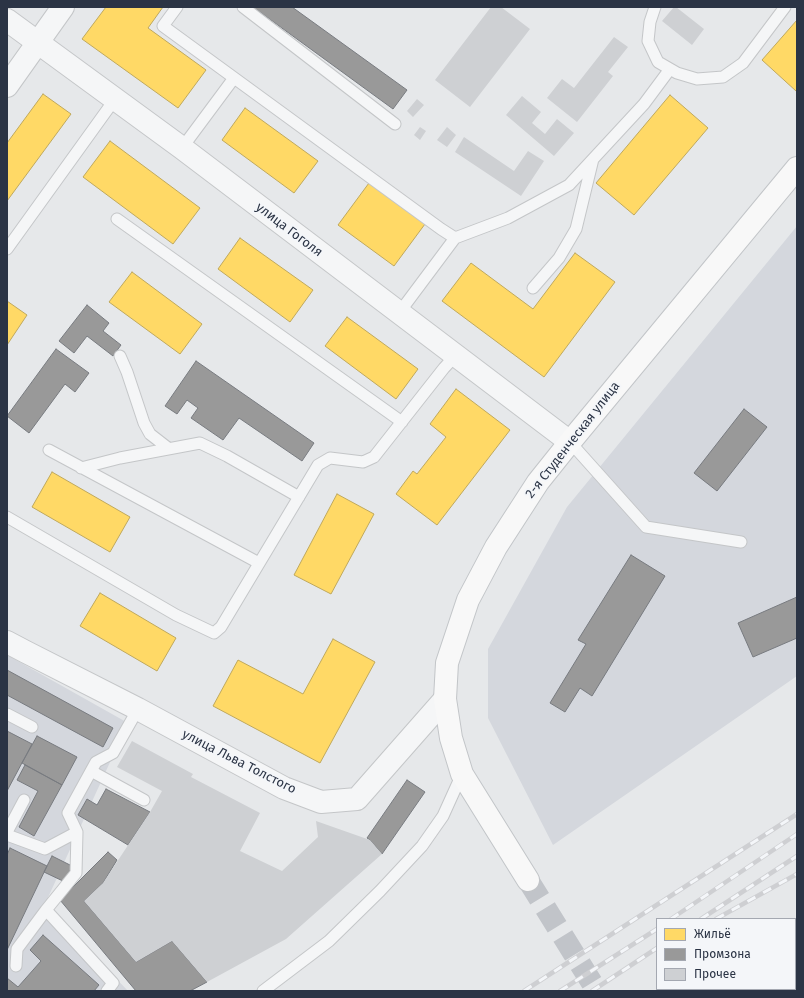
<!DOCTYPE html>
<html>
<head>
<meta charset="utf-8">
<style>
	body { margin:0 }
	#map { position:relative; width:804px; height:998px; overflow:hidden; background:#e6e8ea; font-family:"Fira Sans",sans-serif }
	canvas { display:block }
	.frame { position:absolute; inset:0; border:8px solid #2b3445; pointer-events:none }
	.legend { position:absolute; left:656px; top:918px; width:140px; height:72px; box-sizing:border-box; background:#f4f6f9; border:1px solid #a4a8b1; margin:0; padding:5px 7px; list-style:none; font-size:12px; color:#2b3445 }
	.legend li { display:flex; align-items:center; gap:8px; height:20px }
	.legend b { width:20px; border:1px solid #a4a8b1 }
</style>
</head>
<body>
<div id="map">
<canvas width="804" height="998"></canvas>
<div class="frame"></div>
<ul class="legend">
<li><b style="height:11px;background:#ffd966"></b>Жильё</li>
<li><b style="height:11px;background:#999"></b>Промзона</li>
<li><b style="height:11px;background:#ced0d3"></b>Прочее</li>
</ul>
</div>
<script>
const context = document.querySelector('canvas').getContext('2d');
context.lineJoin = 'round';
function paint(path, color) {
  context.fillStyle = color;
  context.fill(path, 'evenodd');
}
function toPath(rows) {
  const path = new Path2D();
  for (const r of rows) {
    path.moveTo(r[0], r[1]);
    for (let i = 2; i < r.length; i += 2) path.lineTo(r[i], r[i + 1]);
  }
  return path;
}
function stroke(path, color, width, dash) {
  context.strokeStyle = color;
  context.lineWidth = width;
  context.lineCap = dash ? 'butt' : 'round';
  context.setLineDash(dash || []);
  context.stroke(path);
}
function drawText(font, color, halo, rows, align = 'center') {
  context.font = font + ' "Fira Sans",sans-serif';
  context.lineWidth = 4;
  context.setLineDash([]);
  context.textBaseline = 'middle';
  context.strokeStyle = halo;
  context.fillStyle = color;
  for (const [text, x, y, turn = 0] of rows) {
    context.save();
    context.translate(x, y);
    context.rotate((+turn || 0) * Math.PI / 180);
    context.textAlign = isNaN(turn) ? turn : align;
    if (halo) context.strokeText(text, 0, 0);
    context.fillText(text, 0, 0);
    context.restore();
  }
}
const built = toPath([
	[797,226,797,676,553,845,488,718,488,649,567,507],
	[7,655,128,723,45,904,128,991,7,991]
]);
const homes = toPath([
	[106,7,163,7,148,28,206,70,178,108,82,39,106,7],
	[797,20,797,90,796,91,762,60,797,20],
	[43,94,71,114,7,201,7,143,43,94],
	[670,95,708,128,634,215,596,183,670,95],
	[245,108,318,161,294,193,222,140,245,108],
	[110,141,200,208,173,244,83,177,110,141],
	[369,183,425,224,394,266,338,225,369,183],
	[240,238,313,290,290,322,218,269,240,238],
	[575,253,615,282,544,377,442,301,471,263,533,309,575,253],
	[132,272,202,324,180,354,109,302,132,272],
	[7,301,27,315,7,345,7,301],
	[347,317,418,369,396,399,325,346,347,317],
	[456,389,510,430,437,525,396,494,413,471,417,474,446,437,430,424,456,389],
	[52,472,130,517,110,552,32,507,52,472],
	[337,494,374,514,331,594,294,575,337,494],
	[100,593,176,638,157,671,80,626,100,593],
	[333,639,375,662,320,763,213,706,238,660,303,694,333,639]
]);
const industry = toPath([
	[253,7,292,7,407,90,393,109,253,7],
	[87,305,109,323,103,331,121,345,113,356,87,336,74,353,59,341,87,305],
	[56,349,89,373,75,392,65,384,29,433,7,416,56,349],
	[196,361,314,443,302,461,239,418,223,440,191,418,198,408,187,400,177,414,165,406,196,361],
	[744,409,767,427,717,491,694,473,744,409],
	[631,555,665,576,592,696,580,688,565,712,550,703,586,644,578,640,631,555],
	[797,597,797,638,753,657,738,623,797,597],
	[7,670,113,728,103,747,7,695,7,670],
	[7,731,32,744,7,791,7,731],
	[37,736,77,757,62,785,22,763,37,736],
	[25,765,62,785,34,836,19,827,38,791,17,780,25,765],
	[407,780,425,792,382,854,370,840,367,838,407,780],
	[106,789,150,812,128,845,78,815,87,799,97,805,106,789],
	[10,848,47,866,7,950,7,855,10,848],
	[108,852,117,860,103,883,84,901,136,962,172,941,207,982,190,991,136,991,60,900,108,852],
	[52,856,72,866,65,882,44,872,52,856],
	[43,935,99,985,94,991,7,991,7,978,18,987,41,961,30,950,43,935]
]);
const building = toPath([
	[491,7,501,7,530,29,470,107,435,80],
	[674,7,676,7,704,29,692,45,662,21],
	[614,37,628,47,608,72,613,76,577,122,547,98,562,79,574,88],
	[522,96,541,112,532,123,545,134,557,119,574,133,554,156,506,115],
	[417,99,424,105,413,117,407,111],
	[420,127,426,131,420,140,414,135],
	[447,127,456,135,447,147,437,140],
	[464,137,514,171,528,151,544,161,521,196,455,152],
	[132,741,193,774,191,777,260,813,240,851,282,871,318,837,316,821,370,840,382,854,286,939,207,982,172,941,136,962,84,901,103,883,150,812,162,791,117,767]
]);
const primaryTunnel = toPath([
	[528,880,597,991]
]);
const lane = toPath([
	[177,7,163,26,441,229,455,238],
	[243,7,395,124],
	[655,7,650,22,648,41,658,62,677,73,697,79,723,77,743,63,785,7],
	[182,148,234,78],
	[117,219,402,422],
	[7,249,115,99],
	[533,288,559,258,576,229,593,159],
	[399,313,455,238,508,218,569,185,644,104,670,69],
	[120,356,127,372,144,423,150,434,168,448],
	[570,442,646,527,741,542],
	[49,450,259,563],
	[81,468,120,458,200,443,227,456,299,497],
	[7,517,176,615,214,633,221,627,318,465,330,458,363,462,374,457,444,368,456,355],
	[7,714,32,727],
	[91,771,144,800],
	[7,832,24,800],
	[7,835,45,849,77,832],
	[16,966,17,949,46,910],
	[107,991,113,983,46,910,76,873,77,832,68,813,96,762,113,753,138,709],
	[263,991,329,941,380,891,422,846,443,816,462,774]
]);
const street = toPath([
	[7,20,182,148,570,442],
	[7,86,63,7],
	[7,642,26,652,138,709,284,788,321,802,357,799,445,699]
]);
const primary = toPath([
	[528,880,462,774,451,738,445,699,447,663,468,600,496,547,538,482,570,442,797,168]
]);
const rail = toPath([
	[671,919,797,834],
	[701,919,797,856],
	[716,919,797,874],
	[524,991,797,814],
	[560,991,657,929],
	[592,991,657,948]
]);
const streetNames = [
	["улица Гоголя",289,230,37],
	["2-я Студенческая улица",573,440,-52],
	["улица Льва Толстого",239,762,27]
];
paint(built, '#d4d7dd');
paint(homes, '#ffd966');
stroke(homes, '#bfa85c', 1);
paint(industry, '#999');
stroke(industry, '#787b80', 1);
paint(building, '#ced0d3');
stroke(primaryTunnel, '#c1c4c9', 22, [22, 11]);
stroke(lane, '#c4c6c8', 13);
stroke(street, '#c4c6c8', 24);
stroke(primary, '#c2c5c8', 24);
stroke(lane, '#f5f6f7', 11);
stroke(street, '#f5f6f7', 22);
stroke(primary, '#f8f8f8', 22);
stroke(rail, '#cecfd2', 4.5);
stroke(rail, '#f4f6f9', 3, [9]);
drawText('13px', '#2b3445', '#f4f6f9', streetNames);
</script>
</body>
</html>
